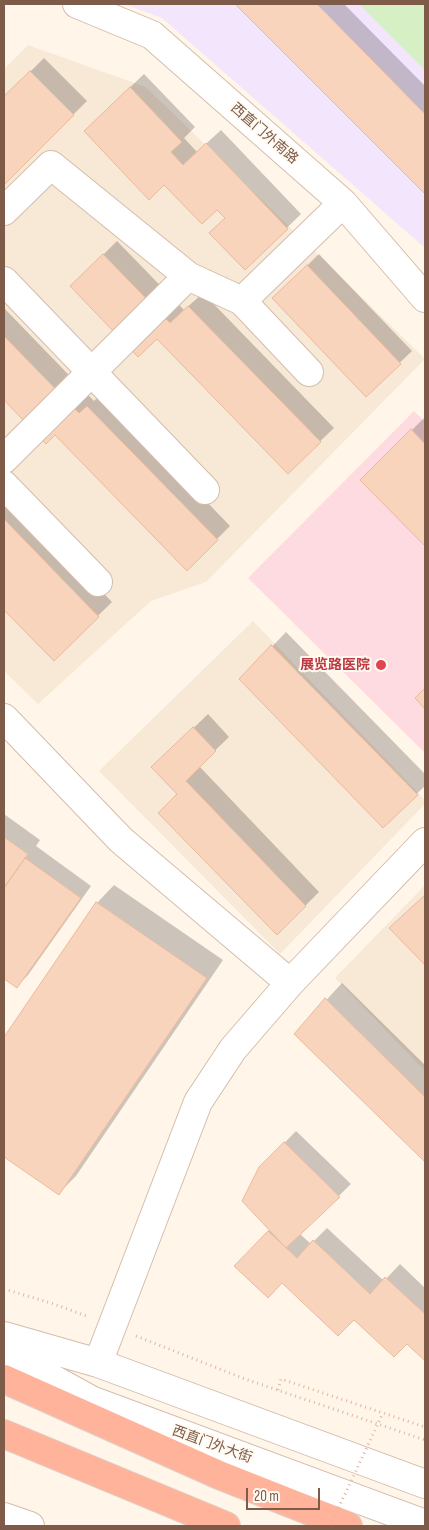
<!DOCTYPE html>
<html>
<head>
<meta charset="utf-8">
<style>
	body { margin:0 }
	#map { position:relative; width:429px; height:1530px; overflow:hidden; background:#fff6e9; font-family:"Sofia Sans Condensed",sans-serif }
	canvas { display:block }
	.frame { position:absolute; inset:0; border:5px solid #7e5a48; pointer-events:none }
	.scale { position:absolute; left:246px; top:1488px; width:74px; height:22px; box-sizing:border-box; border:2px solid #7e5a48; border-top:0; padding-left:6px; font-size:15px; line-height:18px; white-space:nowrap; color:#7e5a48; -webkit-text-stroke:4px #fffaf2; paint-order:stroke }
</style>
</head>
<body>
<div id="map">
<canvas width="429" height="1530"></canvas>
<div class="frame"></div>
<div class="scale">20 m</div>
</div>
<script>
const context = document.querySelector('canvas').getContext('2d');
context.lineJoin = 'round';
function paint(path, color) {
  context.fillStyle = color;
  context.fill(path, 'evenodd');
}
function toPath(rows) {
  const path = new Path2D();
  for (const r of rows) {
    path.moveTo(r[0], r[1]);
    for (let i = 2; i < r.length; i += 2) path.lineTo(r[i], r[i + 1]);
  }
  return path;
}
function stroke(path, color, width, dash) {
  context.strokeStyle = color;
  context.lineWidth = width;
  context.lineCap = dash ? 'butt' : 'round';
  context.setLineDash(dash || []);
  context.stroke(path);
}
function drawText(font, color, halo, rows, align = 'center') {
  context.font = font + ' "Sofia Sans Condensed","Noto Sans SC",sans-serif';
  context.lineWidth = 4;
  context.setLineDash([]);
  context.textBaseline = 'middle';
  context.strokeStyle = halo;
  context.fillStyle = color;
  for (const [text, x, y, turn = 0] of rows) {
    context.save();
    context.translate(x, y);
    context.rotate((+turn || 0) * Math.PI / 180);
    context.textAlign = isNaN(turn) ? turn : align;
    if (halo) context.strokeText(text, 0, 0);
    context.fillText(text, 0, 0);
    context.restore();
  }
}
const residential = toPath([
	[28,45,146,87,425,359,206,582,151,601,38,704,4,671,4,69],
	[253,621,425,800,425,804,280,954,99,771],
	[425,885,425,1071,335,978]
]);
const education = toPath([
	[124,4,425,4,425,248,162,18]
]);
const medical = toPath([
	[414,411,425,422,425,753,248,578]
]);
const green = toPath([
	[359,4,425,4,425,70]
]);
const shadow = toPath([
	[237,4,344,4,425,86,425,193],
	[44,58,87,101,4,183,4,98],
	[144,74,195,127,184,138,197,152,221,130,301,214,245,269,227,218,217,208,99,117],
	[117,241,184,310,203,293,334,428,288,472,157,337,72,286],
	[319,254,412,351,366,395,274,298],
	[4,308,94,401,102,393,230,526,187,569,55,433,46,442,4,398],
	[425,417,425,544,362,480],
	[4,491,112,602,54,659,4,608],
	[286,632,425,774,425,786,383,826,241,679],
	[208,714,229,737,199,766,319,892,277,934,179,794,167,754],
	[4,814,40,840,36,846,91,886,28,975,17,986,4,977],
	[114,885,223,960,76,1176,59,1193,4,1156,4,1039,97,903],
	[425,896,425,963,391,928],
	[342,983,425,1065,425,1160,295,1034],
	[296,1131,351,1184,300,1234,311,1244,327,1228,384,1281,400,1264,425,1288,425,1359,408,1342,282,1282,236,1266,271,1229,260,1168]
]);
const building = toPath([
	[235,4,317,4,425,114,425,194,235,4],
	[30,71,74,115,4,185,4,96,30,71],
	[130,87,182,142,171,152,183,165,206,143,288,229,245,270,209,233,225,218,217,210,202,224,164,185,149,200,84,131,130,87],
	[103,254,170,323,188,306,321,442,288,474,157,339,138,357,70,286,103,254],
	[307,265,401,364,366,397,272,298,307,265],
	[4,336,79,413,87,406,218,540,187,571,55,435,46,444,4,400,4,336],
	[411,429,425,444,425,546,360,480,411,429],
	[4,519,99,617,54,661,4,610,4,519],
	[271,645,418,795,383,828,239,679,271,645],
	[425,688,425,709,415,698,425,688],
	[193,727,216,751,186,781,306,906,277,935,158,813,177,794,151,767,193,727],
	[4,837,28,854,4,888,4,837],
	[25,858,81,898,17,988,4,979,4,888,25,858],
	[425,895,425,965,389,928,425,895],
	[96,902,207,978,59,1195,4,1157,4,1037,96,902],
	[325,998,425,1097,425,1162,294,1034,325,998],
	[284,1142,340,1197,286,1248,242,1201,259,1167,284,1142],
	[268,1231,297,1258,313,1240,370,1294,385,1277,424,1313,425,1311,425,1361,407,1344,394,1357,354,1320,338,1336,282,1283,268,1298,234,1266,268,1231]
]);
const path = toPath([
	[4,1289,54,1304,89,1317],
	[136,1336,245,1379,425,1440],
	[278,1390,281,1379,425,1427]
]);
const minor = toPath([
	[77,4,152,35,343,203,425,298],
	[4,211,51,165,188,276],
	[4,281,205,490],
	[242,301,309,372],
	[4,459,188,276,242,301,343,203],
	[4,485,98,582],
	[4,718,121,840,290,983],
	[4,1336,98,1363,425,1484],
	[4,1352,91,1400,425,1524],
	[98,1363,198,1102,233,1049,290,983,425,842],
	[4,1517,30,1526]
]);
const highway = toPath([
	[4,1379,219,1475,348,1526],
	[4,1434,226,1526]
]);
const pathBridge = toPath([
	[330,1526,383,1413]
]);
const markers = [
	[381,665,6,"#e0444e"]
];
const streetNames = [
	["西直门外南路",264,134,41],
	["西直门外大街",212,1445,20]
];
const healthNames = [
	["展览路医院",370,665]
];
paint(residential, '#f8e8d6');
paint(education, '#f3e5fc');
paint(medical, '#fedbe0');
paint(green, '#d6efc5');
paint(shadow, '#0003');
paint(building, '#f8d4bd');
stroke(building, '#ecb99b', 1);
stroke(minor, '#d4bdac', 30);
stroke(highway, '#ddd4cf', 30);
stroke(path, '#deb79f', 3, [1, 4]);
stroke(minor, '#fff', 28);
stroke(highway, '#ffb39a', 28);
stroke(pathBridge, '#deb79f', 3, [1, 4]);
for (const [x, y, r, color] of markers) {
  const dot = new Path2D();
  dot.arc(x, y, r, 0, 2 * Math.PI);
  context.fillStyle = color;
  context.fill(dot);
  stroke(dot, '#fffaf2', 2);
}
drawText('14px', '#7e5a48', '#fffaf2', streetNames);
drawText('bold 14px', '#be3a42', '#fffaf2', healthNames, 'right');
</script>
</body>
</html>
